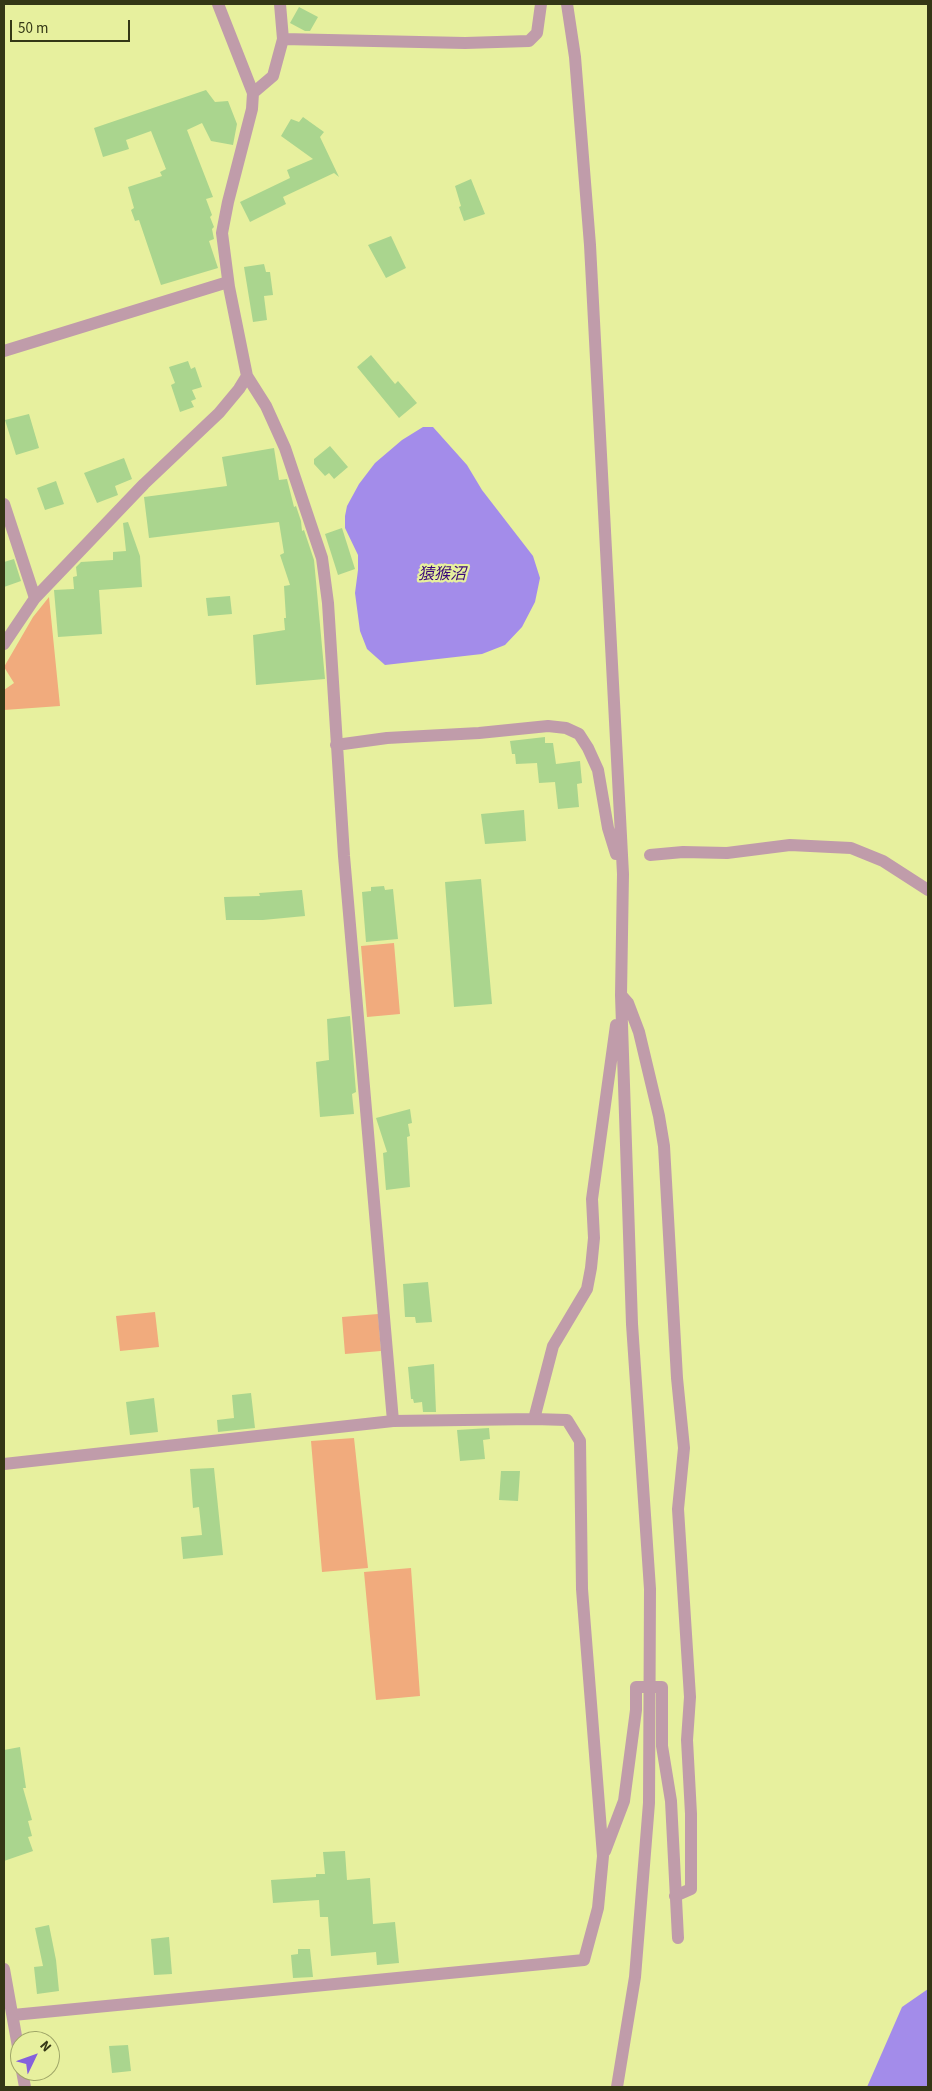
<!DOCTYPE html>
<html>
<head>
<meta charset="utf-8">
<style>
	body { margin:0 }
	#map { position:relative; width:932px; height:2091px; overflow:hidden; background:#e7f09e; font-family:"Source Sans 3",sans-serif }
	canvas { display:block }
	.frame { position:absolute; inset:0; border:5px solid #343716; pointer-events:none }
	.north { position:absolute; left:10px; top:2031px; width:50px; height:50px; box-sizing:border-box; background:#e7f09e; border:1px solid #9fa668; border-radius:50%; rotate:48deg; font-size:14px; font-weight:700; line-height:20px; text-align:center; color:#343716 }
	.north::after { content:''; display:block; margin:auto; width:18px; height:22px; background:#8561dc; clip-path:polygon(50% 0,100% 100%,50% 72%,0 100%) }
	.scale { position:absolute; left:10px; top:20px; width:120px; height:22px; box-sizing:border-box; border:2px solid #343716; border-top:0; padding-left:6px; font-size:15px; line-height:18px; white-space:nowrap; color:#343716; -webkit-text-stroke:4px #e7f09e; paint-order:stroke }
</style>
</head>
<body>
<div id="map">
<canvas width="932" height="2091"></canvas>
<div class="frame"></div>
<div class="north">N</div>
<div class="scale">50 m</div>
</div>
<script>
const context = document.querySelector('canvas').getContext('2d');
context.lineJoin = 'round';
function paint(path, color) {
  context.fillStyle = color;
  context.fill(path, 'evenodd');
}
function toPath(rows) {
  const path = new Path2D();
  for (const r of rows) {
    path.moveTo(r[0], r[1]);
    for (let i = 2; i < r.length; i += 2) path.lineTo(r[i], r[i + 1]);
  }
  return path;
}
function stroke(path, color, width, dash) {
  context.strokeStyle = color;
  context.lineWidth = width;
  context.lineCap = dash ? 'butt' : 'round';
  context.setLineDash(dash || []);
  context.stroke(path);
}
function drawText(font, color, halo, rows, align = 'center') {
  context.font = font + ' "Source Sans 3","Noto Sans JP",sans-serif';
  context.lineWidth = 4.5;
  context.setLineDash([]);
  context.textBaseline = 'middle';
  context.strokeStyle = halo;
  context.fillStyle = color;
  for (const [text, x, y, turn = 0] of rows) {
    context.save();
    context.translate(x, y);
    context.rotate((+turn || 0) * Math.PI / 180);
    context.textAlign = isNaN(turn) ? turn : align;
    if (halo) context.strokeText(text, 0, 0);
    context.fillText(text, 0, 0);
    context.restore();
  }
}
const green = toPath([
	[49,597,60,706,4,710,4,690,14,683,4,667,33,617],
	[394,943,400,1014,367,1017,361,946],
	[155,1312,159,1347,120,1351,116,1316],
	[378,1314,381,1351,345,1354,342,1317],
	[354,1438,368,1568,322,1572,311,1441],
	[411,1568,420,1696,376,1700,364,1572]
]);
const water = toPath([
	[423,427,433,427,467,465,482,490,533,556,540,578,535,602,522,627,505,645,482,654,385,665,367,649,360,631,355,593,358,570,358,555,345,528,345,516,347,506,359,484,375,463,402,440],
	[928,1989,928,2087,867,2087,902,2007]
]);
const building = toPath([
	[299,7,318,17,310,31,305,31,290,23],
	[206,90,215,102,228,101,237,124,233,145,211,141,202,123,187,130,213,197,206,199,212,215,210,217,214,227,212,229,214,239,209,241,218,268,161,285,139,220,135,221,131,210,134,208,128,187,162,176,160,172,166,169,151,131,126,140,129,149,103,157,94,128],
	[303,117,324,132,320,137,339,177,334,173,283,197,286,204,250,222,240,202,290,178,287,170,313,159,281,136,291,119,299,122],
	[471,179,485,214,464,221,459,207,461,206,455,186],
	[391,236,406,268,386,278,368,245],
	[264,264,266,272,270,272,273,295,264,296,267,320,253,322,244,267],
	[371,355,395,384,398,381,417,403,399,418,357,367],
	[188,361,191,369,195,367,202,387,192,390,196,399,191,401,194,407,180,412,171,385,175,383,169,367],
	[29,414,39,448,16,455,5,420],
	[330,446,348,467,334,479,329,473,325,476,314,464,314,459],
	[274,448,279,480,287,479,294,507,296,506,301,521,302,531,304,530,314,560,325,679,256,685,253,635,285,630,284,618,286,618,284,586,290,585,280,555,284,553,279,522,149,538,144,497,227,486,222,457],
	[124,458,132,479,115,486,118,495,97,503,84,473],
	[56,481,64,504,45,510,37,488],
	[128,522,140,556,142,587,99,590,102,634,58,637,54,590,74,589,73,577,77,576,76,567,81,562,113,560,113,552,126,551,123,523],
	[342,528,355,569,338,575,325,534],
	[14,559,21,581,4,587,4,562],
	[230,596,232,614,208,616,206,598],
	[545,737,545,743,553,743,556,764,580,761,582,783,577,784,579,807,558,809,555,782,539,783,537,763,516,764,515,754,512,754,510,741],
	[524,810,526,841,485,844,481,814],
	[481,879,492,1004,454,1007,445,882],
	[384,886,385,890,393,889,398,939,366,942,362,892,371,891,371,887],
	[302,890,305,916,263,920,226,920,224,897,260,896,259,893],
	[350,1016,356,1092,352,1094,354,1114,320,1117,316,1062,329,1060,327,1019],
	[410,1109,412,1123,408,1124,410,1136,407,1137,410,1187,386,1190,383,1153,387,1152,376,1118],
	[428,1282,432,1322,416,1323,415,1317,405,1317,403,1284],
	[434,1364,436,1412,423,1412,422,1402,414,1403,413,1399,411,1399,408,1367],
	[251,1393,255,1428,218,1432,217,1420,234,1418,232,1395],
	[154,1398,158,1432,130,1435,126,1402],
	[489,1428,490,1439,483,1440,485,1459,460,1461,457,1430],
	[214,1468,223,1555,183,1559,181,1537,202,1535,199,1507,193,1508,190,1469],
	[501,1471,520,1471,518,1501,499,1500],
	[20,1747,26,1788,23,1788,32,1820,28,1821,32,1836,28,1837,33,1851,4,1861,4,1750],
	[345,1851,347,1880,370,1878,373,1924,395,1922,399,1963,377,1965,376,1952,331,1956,328,1917,320,1917,319,1900,273,1903,271,1880,316,1877,316,1874,325,1874,323,1852],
	[49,1925,56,1960,59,1991,37,1994,34,1967,43,1966,35,1928],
	[169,1937,172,1974,154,1975,151,1939],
	[298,1949,310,1949,313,1977,293,1978,291,1955,298,1954],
	[128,2045,131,2071,112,2073,109,2046]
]);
const minor = toPath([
	[567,4,575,57,590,245,623,874,621,995,632,1324,650,1589,649,1803,635,1977,617,2087],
	[283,39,465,43,529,41,537,33,541,4],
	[253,93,273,76,283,39,280,4],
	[4,351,228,282],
	[247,376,266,406,285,448,322,558,328,603,344,856,393,1421],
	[4,504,35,598],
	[4,644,35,598,144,484,219,413,239,389,247,376,229,287,222,233,228,202,252,109,253,93,218,4],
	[336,745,387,738,479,733,548,726,566,728,579,734,588,748,598,770,608,828,616,854,619,854],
	[650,855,683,852,727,853,790,845,851,848,883,861,928,890],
	[621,995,628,1003,639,1032,659,1116,664,1146,677,1378,684,1448,678,1509,690,1697,687,1740,691,1814,691,1889,675,1896],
	[534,1419,553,1346,587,1289,591,1268,594,1238,592,1199,616,1025],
	[4,1464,393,1421,534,1419,567,1420,580,1441,582,1589,603,1856,598,1908,584,1960,13,2015],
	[605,1851,624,1801,636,1710,636,1687,662,1687,662,1746,671,1801,678,1938],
	[4,1969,20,2058],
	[22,2071,25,2087]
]);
const waterNames = [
	["猿猴沼",442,575]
];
paint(green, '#f1ab7d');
paint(water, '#a38cea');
paint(building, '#aad58e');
stroke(minor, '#c09caa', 12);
drawText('italic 16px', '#3a087a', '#e7f09e', waterNames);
</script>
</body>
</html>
